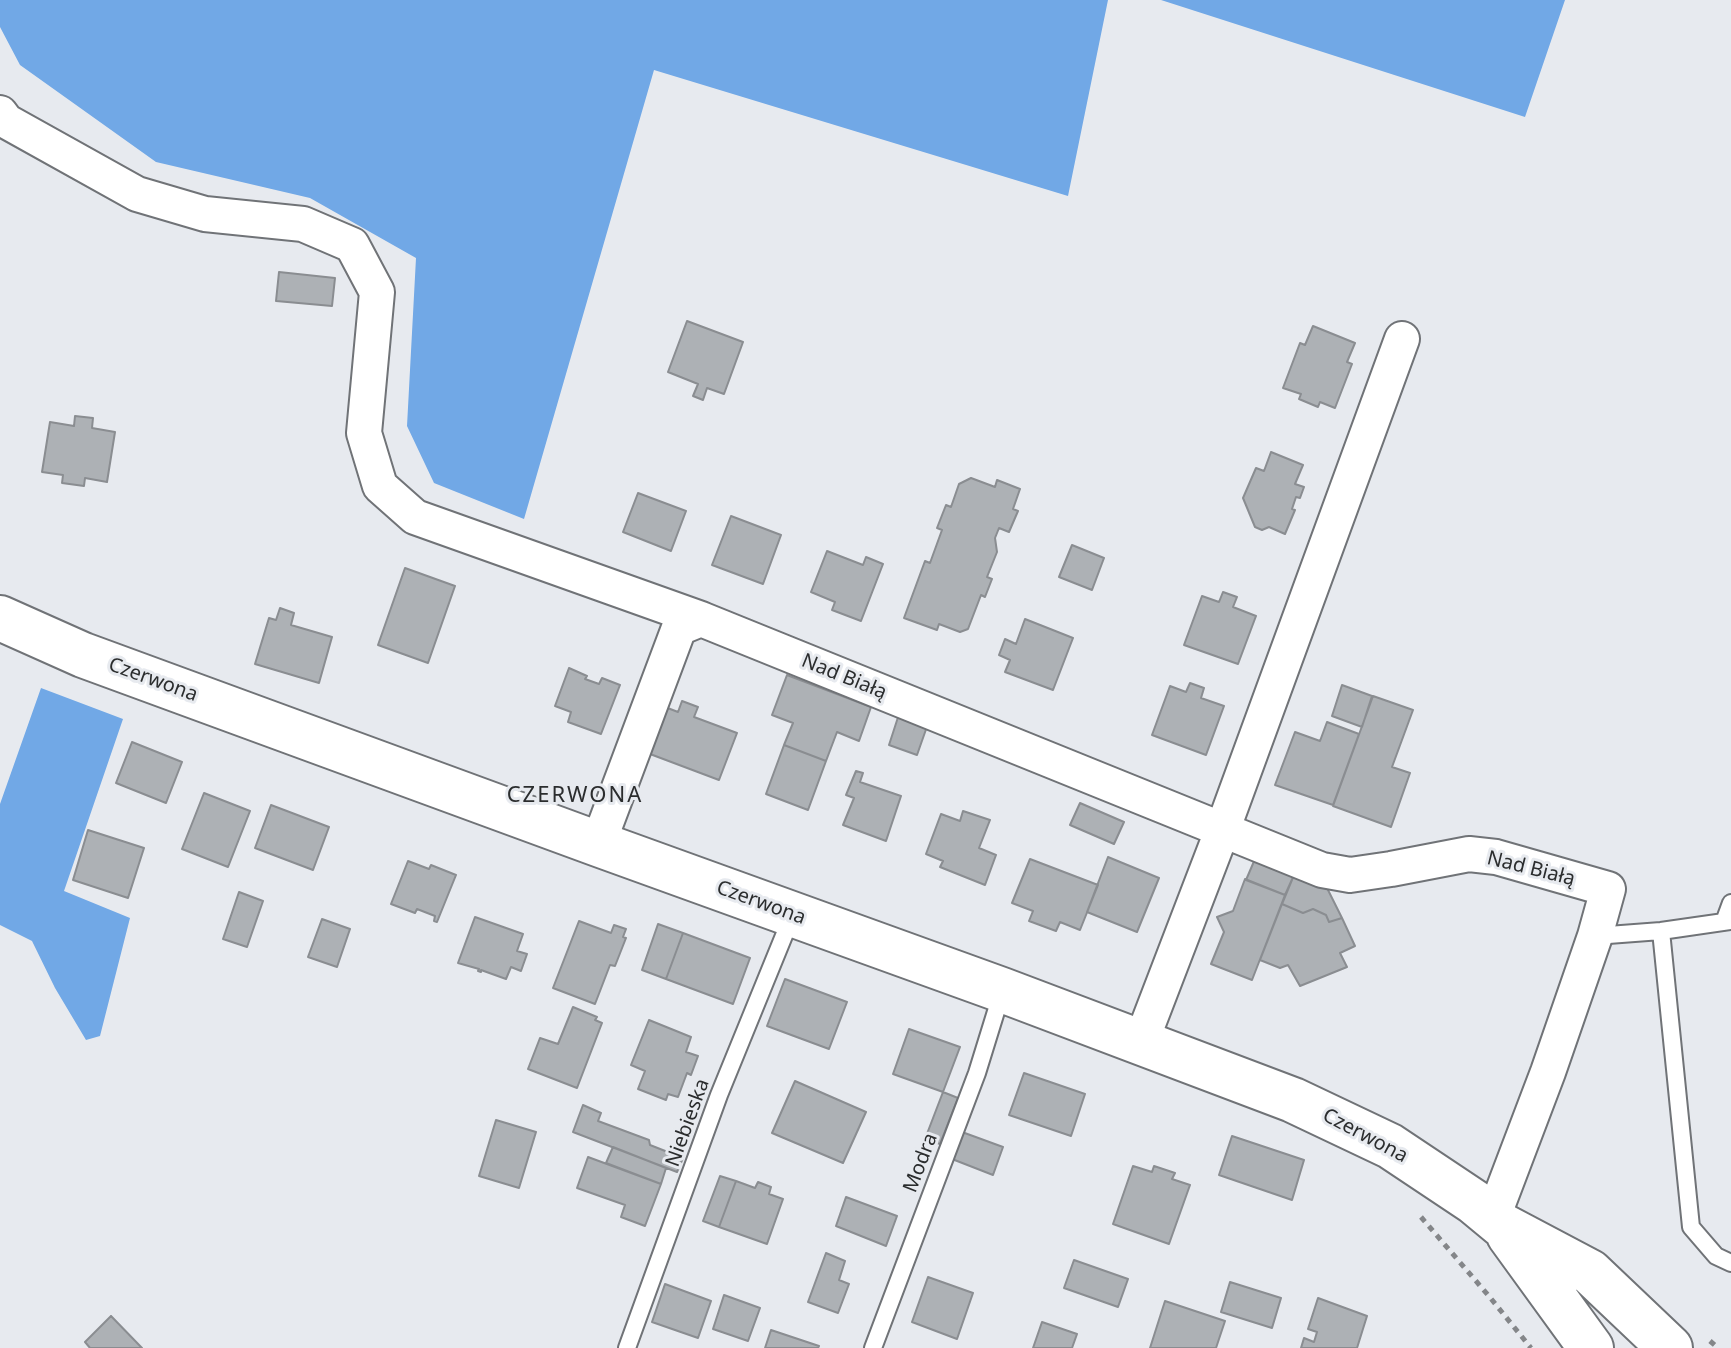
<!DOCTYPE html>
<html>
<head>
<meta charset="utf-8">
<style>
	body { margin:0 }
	canvas { display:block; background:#e7eaef }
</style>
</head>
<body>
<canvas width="1731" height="1348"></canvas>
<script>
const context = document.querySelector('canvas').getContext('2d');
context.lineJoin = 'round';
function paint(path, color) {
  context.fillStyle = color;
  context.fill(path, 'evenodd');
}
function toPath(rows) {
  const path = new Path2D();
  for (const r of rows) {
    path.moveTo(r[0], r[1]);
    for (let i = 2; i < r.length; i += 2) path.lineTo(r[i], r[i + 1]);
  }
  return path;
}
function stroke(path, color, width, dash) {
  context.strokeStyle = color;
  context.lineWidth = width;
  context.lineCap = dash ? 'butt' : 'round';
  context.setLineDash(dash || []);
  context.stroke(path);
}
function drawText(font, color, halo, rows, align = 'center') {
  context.font = font + ' "Noto Sans",sans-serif';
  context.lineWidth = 6;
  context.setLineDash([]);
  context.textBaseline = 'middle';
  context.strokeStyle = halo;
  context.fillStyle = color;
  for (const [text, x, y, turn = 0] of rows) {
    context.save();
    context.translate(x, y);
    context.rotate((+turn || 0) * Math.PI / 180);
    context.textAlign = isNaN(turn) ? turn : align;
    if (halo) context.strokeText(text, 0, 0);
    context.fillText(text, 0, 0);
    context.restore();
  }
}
const forest = toPath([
	[0,0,1108,0,1068,196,654,70,524,519,434,483,407,426,416,258,310,198,156,162,20,65,0,27],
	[1161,0,1565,0,1525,117],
	[41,688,123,719,64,891,130,918,100,1036,86,1040,55,988,32,941,0,925,0,804]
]);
const building = toPath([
	[279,272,335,278,332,306,276,301,279,272],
	[687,321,743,342,724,394,707,388,703,400,693,396,698,384,668,372,687,321],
	[1313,326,1355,343,1347,362,1352,364,1335,408,1320,402,1318,407,1299,399,1301,394,1283,388,1300,343,1305,345,1313,326],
	[75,416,93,418,92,428,115,432,107,482,85,478,84,486,62,483,63,475,42,472,50,422,74,426,75,416],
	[1271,452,1303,465,1295,484,1304,487,1300,498,1296,497,1292,509,1295,510,1285,534,1269,527,1262,530,1255,527,1243,498,1256,468,1264,471,1271,452],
	[971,478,995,487,997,480,1020,489,1013,509,1018,511,1009,532,999,528,995,538,997,552,987,577,992,579,985,597,981,595,968,629,960,632,939,624,937,630,904,618,925,561,930,563,942,530,937,528,946,505,951,507,959,484,971,478],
	[638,493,686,511,671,551,623,532,638,493],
	[731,516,781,535,763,584,712,565,731,516],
	[1072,545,1104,558,1092,590,1059,577,1072,545],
	[827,551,863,565,866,557,883,564,861,621,832,610,835,602,811,592,827,551],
	[405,568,455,586,428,663,378,645,405,568],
	[1223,592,1237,597,1233,607,1256,616,1238,664,1184,645,1202,596,1219,602,1223,592],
	[280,608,294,613,291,625,332,637,319,683,255,664,269,618,276,620,280,608],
	[1025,619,1073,638,1053,690,1005,672,1010,660,999,655,1005,639,1016,644,1025,619],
	[569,668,587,676,585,679,599,684,602,678,620,685,601,734,568,722,571,712,555,706,569,668],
	[787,675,871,707,859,741,837,732,826,761,784,745,793,723,772,715,787,675],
	[1190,683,1204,688,1201,698,1224,706,1206,755,1152,735,1170,686,1186,692,1190,683],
	[1342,685,1372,696,1362,727,1332,716,1342,685],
	[1373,696,1413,710,1392,767,1410,773,1391,827,1333,806,1373,696],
	[682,701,698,707,694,717,737,733,719,780,650,754,658,734,656,732,665,707,678,712,682,701],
	[901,708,930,718,917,755,889,745,901,708],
	[1327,722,1359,734,1333,805,1275,785,1295,732,1320,741,1327,722],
	[132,742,182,762,166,803,116,783,132,742],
	[784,745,826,761,808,810,766,794,784,745],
	[856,771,863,773,860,782,901,796,886,841,843,825,854,798,846,795,856,771],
	[204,793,250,811,228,867,182,849,204,793],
	[1080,803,1124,822,1114,844,1070,825,1080,803],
	[271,805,329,827,313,870,255,848,271,805],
	[963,811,990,820,979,848,996,855,985,885,940,867,943,861,926,854,941,814,960,821,963,811],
	[88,830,144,848,128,898,73,880,88,830],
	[1108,857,1159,878,1137,932,1087,912,1108,857],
	[1030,859,1098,885,1080,930,1060,922,1056,931,1029,921,1033,911,1012,903,1030,859],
	[1255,859,1294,875,1285,895,1246,880,1255,859],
	[408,861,429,869,431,865,456,875,437,922,434,921,435,916,417,909,415,913,391,904,408,861],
	[1294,875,1327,888,1342,918,1329,922,1326,915,1313,909,1303,913,1282,904,1294,875],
	[1245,879,1285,895,1252,980,1211,964,1224,932,1217,917,1233,911,1245,879],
	[239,892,263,901,247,947,223,939,239,892],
	[1282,904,1303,913,1313,909,1326,915,1329,922,1342,918,1355,946,1340,953,1347,967,1300,986,1288,965,1280,968,1260,960,1282,904],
	[475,917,523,934,517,951,527,954,521,971,511,967,506,979,481,970,481,972,478,971,479,969,458,963,475,917],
	[322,919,350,929,337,967,308,957,322,919],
	[579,921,611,933,614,925,626,929,623,937,626,938,615,966,610,965,595,1004,553,988,579,921],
	[658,924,683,933,666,979,642,970,658,924],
	[683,933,750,958,733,1004,666,979,683,933],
	[785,979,847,1002,829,1049,767,1026,785,979],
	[573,1007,597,1017,595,1020,602,1023,577,1088,528,1069,540,1038,558,1044,573,1007],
	[649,1020,691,1037,686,1052,698,1056,691,1075,687,1073,678,1097,668,1094,666,1100,638,1089,645,1071,631,1065,649,1020],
	[909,1029,960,1047,943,1092,893,1074,909,1029],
	[1024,1073,1085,1094,1071,1136,1009,1115,1024,1073],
	[795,1081,866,1112,843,1163,772,1133,795,1081],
	[943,1092,958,1098,940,1144,925,1139,943,1092],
	[583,1105,601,1113,598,1121,649,1140,650,1145,683,1158,677,1172,573,1132,583,1105],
	[496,1120,536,1132,519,1188,479,1176,496,1120],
	[962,1132,1003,1147,993,1175,952,1159,962,1132],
	[1232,1136,1304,1160,1292,1200,1219,1175,1232,1136],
	[613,1147,666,1168,661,1184,606,1163,613,1147],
	[588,1157,661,1184,645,1226,621,1217,625,1205,577,1188,588,1157],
	[1133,1166,1152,1172,1154,1166,1175,1173,1172,1179,1190,1185,1169,1244,1113,1224,1133,1166],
	[720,1176,736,1181,719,1227,703,1221,720,1176],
	[736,1181,755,1188,758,1182,771,1187,769,1194,783,1199,767,1244,719,1227,736,1181],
	[846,1197,897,1216,886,1246,836,1226,846,1197],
	[826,1253,845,1261,839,1280,849,1284,838,1313,808,1302,826,1253],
	[1074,1260,1128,1279,1118,1307,1064,1288,1074,1260],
	[928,1277,973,1293,957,1339,912,1322,928,1277],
	[1230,1282,1281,1298,1272,1328,1221,1312,1230,1282],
	[665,1284,711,1301,698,1338,652,1322,665,1284],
	[724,1295,760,1308,748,1341,713,1329,724,1295],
	[1318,1298,1367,1316,1357,1348,1301,1348,1304,1338,1314,1342,1317,1332,1308,1329,1318,1298],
	[1165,1301,1225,1321,1216,1348,1150,1348,1165,1301],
	[111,1316,142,1348,90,1348,85,1342,111,1316],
	[1042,1322,1077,1334,1072,1348,1033,1348,1042,1322],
	[771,1330,819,1346,818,1348,765,1348,771,1330]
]);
const path = toPath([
	[1421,1217,1488,1295,1531,1348],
	[1710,1341,1718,1348]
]);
const lane = toPath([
	[1724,922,1731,903],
	[1661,931,1691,1227,1716,1256,1731,1263],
	[1595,936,1661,931,1731,921],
	[627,1348,719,1095,792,916],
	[873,1348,977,1073,1002,992]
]);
const street = toPath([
	[0,113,6,121,137,194,205,214,303,224,352,245,377,292,364,433,380,486,415,517,701,619],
	[598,844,679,628,701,619,1322,870,1350,875,1391,869,1469,854,1496,857,1608,889,1595,936,1548,1072,1493,1217],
	[1141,1042,1222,831,1402,339]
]);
const secondary = toPath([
	[0,618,83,655,598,844,1002,990,1293,1100,1390,1146,1474,1202,1503,1226,1590,1272,1670,1348],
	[1509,1235,1591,1348]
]);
const streetNames = [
	["Nad Białą",844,677,22],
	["Czerwona",153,680,20],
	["Nad Białą",1531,869,14],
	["Czerwona",761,903,20],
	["Niebieska",688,1123,-70],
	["Czerwona",1365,1136,28],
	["Modra",921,1163,-69]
];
const neighbourhoodNames = [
	["CZERWONA",575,796]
];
paint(forest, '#71a8e6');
paint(building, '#adb1b5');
stroke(building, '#8a8d91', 2);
stroke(lane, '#707377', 20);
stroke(street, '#707377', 38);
stroke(secondary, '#707377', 48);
stroke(path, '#848689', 5, [6, 6]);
stroke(lane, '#fff', 16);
stroke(street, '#fff', 34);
stroke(secondary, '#fff', 44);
drawText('20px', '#2b2d2e', '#e7eaef', streetNames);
context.letterSpacing = '2px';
drawText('22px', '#2b2d2e', '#e7eaef', neighbourhoodNames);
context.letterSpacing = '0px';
</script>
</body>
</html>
